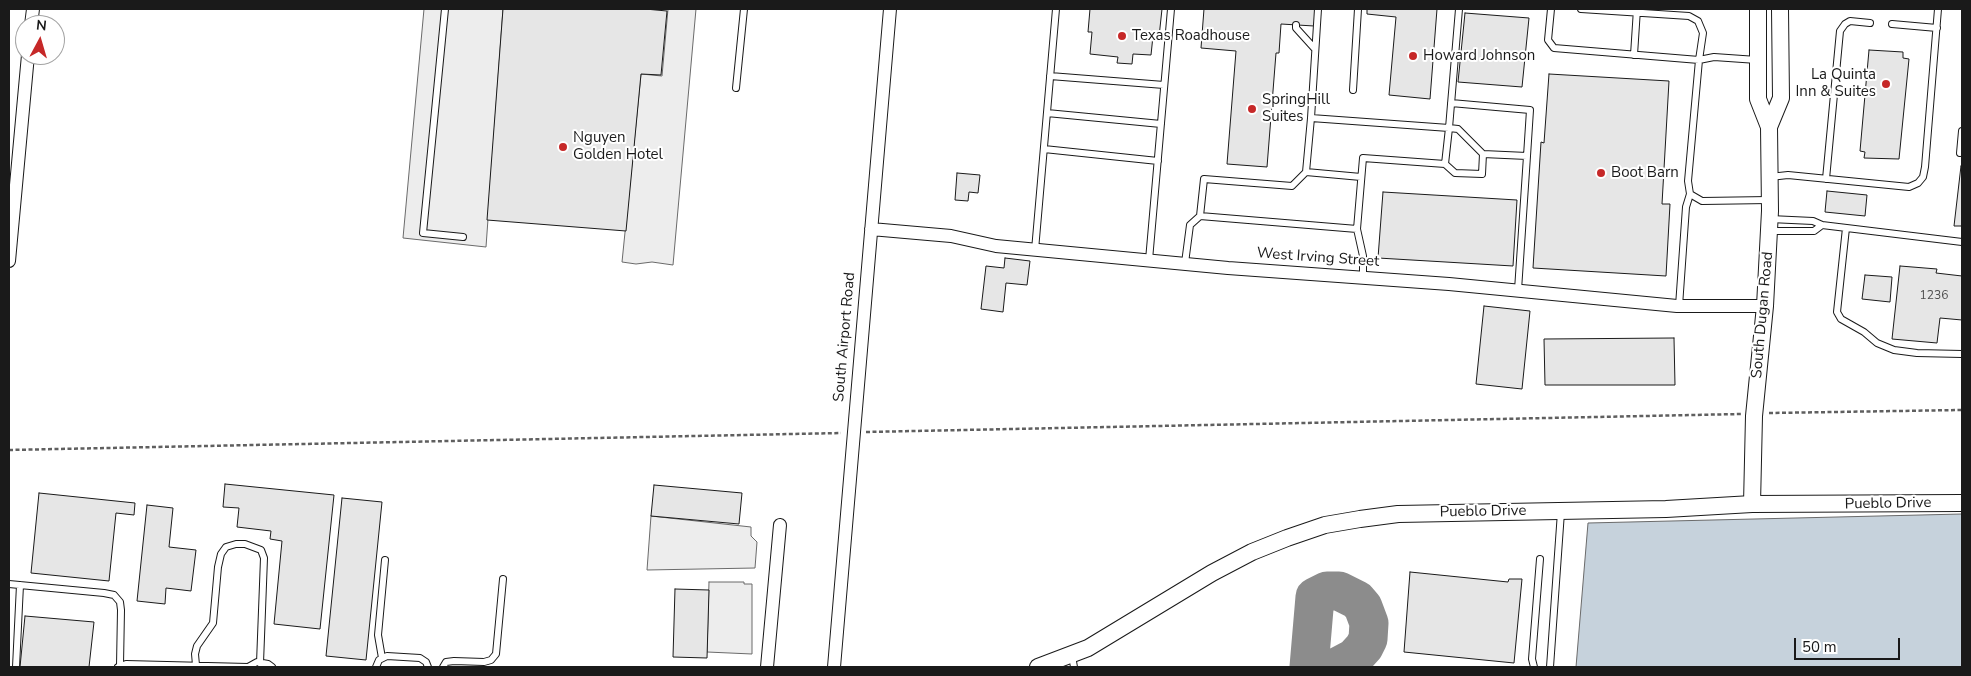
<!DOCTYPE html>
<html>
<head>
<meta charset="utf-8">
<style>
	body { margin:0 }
	#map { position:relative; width:1971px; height:676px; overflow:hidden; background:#fff; font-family:"Nunito Sans",sans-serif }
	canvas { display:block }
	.frame { position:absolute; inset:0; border:10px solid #1a1a1a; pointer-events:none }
	.north { position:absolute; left:15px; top:15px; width:50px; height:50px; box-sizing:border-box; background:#fff; border:1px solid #a3a3a3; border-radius:50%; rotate:6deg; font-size:14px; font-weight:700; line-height:20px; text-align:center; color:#1a1a1a }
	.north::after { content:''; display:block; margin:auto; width:18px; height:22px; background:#c62828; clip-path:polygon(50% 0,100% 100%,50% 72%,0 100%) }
	.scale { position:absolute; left:1794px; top:638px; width:106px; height:22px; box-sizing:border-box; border:2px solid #1a1a1a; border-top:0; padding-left:6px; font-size:15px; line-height:18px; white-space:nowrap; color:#1a1a1a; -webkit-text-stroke:4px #fff; paint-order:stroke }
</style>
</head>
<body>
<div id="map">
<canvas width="1971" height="676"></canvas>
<div class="frame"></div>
<div class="north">N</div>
<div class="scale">50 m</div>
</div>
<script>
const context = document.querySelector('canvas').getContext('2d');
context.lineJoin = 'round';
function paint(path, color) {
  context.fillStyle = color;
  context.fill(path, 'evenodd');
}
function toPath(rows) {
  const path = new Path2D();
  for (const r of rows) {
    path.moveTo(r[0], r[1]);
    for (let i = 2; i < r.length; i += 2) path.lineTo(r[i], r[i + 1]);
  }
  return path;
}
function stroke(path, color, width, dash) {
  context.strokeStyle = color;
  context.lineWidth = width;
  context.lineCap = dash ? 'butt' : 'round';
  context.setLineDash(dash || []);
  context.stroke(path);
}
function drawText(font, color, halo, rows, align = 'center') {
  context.font = font + ' "Nunito Sans",sans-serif';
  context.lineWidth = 4;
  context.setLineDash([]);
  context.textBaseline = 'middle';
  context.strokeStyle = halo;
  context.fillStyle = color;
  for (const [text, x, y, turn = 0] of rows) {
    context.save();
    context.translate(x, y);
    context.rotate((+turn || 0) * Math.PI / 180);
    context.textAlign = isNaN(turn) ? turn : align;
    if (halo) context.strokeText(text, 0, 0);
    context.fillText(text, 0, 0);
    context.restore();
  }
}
const parking = toPath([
	[424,9,503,9,486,247,403,238,424,9],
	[668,9,696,9,673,265,652,262,636,264,622,262,641,74,662,76,668,9],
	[651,516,751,527,751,536,757,542,755,568,647,570,651,516],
	[709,582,744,582,744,584,752,584,752,654,707,652,709,582]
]);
const water = toPath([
	[1962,514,1962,667,1576,667,1588,523,1962,514]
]);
const taxiway = toPath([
	[1309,667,1315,597,1327,591,1339,591,1357,600,1363,607,1369,623,1368,639,1364,647,1354,658,1337,667]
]);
const building = toPath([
	[503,9,645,9,667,11,661,75,641,74,626,231,487,220,503,9],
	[1090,9,1162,9,1159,37,1153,36,1151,55,1133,54,1132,64,1117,63,1118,57,1090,54,1092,32,1088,32,1090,9],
	[1204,9,1316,9,1314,26,1281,24,1279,53,1276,53,1267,167,1227,164,1236,51,1201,48,1204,9],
	[1367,9,1437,9,1430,99,1389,95,1396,17,1367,14,1367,9],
	[1465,13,1529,18,1522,87,1458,82,1465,13],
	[1869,50,1903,52,1903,58,1909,59,1899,159,1864,158,1865,152,1860,151,1869,50],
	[1549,74,1669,81,1662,204,1670,204,1666,276,1533,268,1541,142,1544,143,1549,74],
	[1961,166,1962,166,1962,226,1954,226,1961,166],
	[957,173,980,175,978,193,969,192,968,201,955,200,957,173],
	[1827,191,1867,195,1865,216,1825,212,1827,191],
	[1383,192,1517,200,1513,266,1378,258,1383,192],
	[1005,258,1030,261,1027,285,1006,283,1003,312,981,309,986,266,1004,268,1005,258],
	[1900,266,1937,269,1936,273,1962,276,1962,320,1940,318,1937,343,1892,339,1900,266],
	[1865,275,1892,277,1890,302,1862,299,1865,275],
	[1484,306,1530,311,1522,389,1476,384,1484,306],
	[1674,338,1675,385,1545,385,1544,339,1674,338],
	[225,484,334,495,320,629,274,624,282,541,270,539,271,531,237,527,239,508,223,507,225,484],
	[654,485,742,493,739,524,651,516,654,485],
	[39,493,135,503,134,515,116,513,109,581,31,573,39,493],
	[342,498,382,502,366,660,326,656,342,498],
	[147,505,173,508,169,547,196,550,191,591,166,588,165,604,137,601,147,505],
	[1410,572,1508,582,1509,579,1522,579,1514,663,1404,652,1410,572],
	[675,589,709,590,707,658,673,657,675,589],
	[25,616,94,622,89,667,20,667,25,616]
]);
const path = toPath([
	[1769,413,1962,410],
	[866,432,1741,414],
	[9,450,841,433]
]);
const service = toPath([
	[445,9,423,233,463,237],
	[1318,9,1311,118,1449,128,1459,9],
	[1551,9,1548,40,1554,48,1699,60,1688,181,1690,194,1702,201,1769,200],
	[1581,9,1689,16,1698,21,1703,33,1699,60,1714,57,1757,60],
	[1892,24,1937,28],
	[1296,25,1296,28,1315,49],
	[1634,55,1637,9],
	[1050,76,1164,85],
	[736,88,744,9],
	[1353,90,1358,9],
	[1047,113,1161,124],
	[1044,149,1158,161],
	[1960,153,1962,131],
	[1445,164,1455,173,1482,174,1483,154],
	[1306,172,1311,118],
	[1770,177,1788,175,1909,187,1918,183,1923,177,1925,167,1938,9],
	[1826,179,1840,31,1845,24,1850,21,1870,23],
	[1200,216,1204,179,1292,186,1306,172,1361,177],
	[1770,219,1813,221,1822,225,1814,231,1770,231],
	[1822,225,1962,242],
	[1846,228,1837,312,1841,319,1864,332,1877,343,1894,350,1917,353,1962,354],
	[1035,250,1056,9],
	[1149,260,1171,9],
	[1185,263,1190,225,1200,216,1357,229],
	[1363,278,1363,256,1357,229,1363,158,1445,164,1449,128,1458,129,1483,154,1527,156,1530,110,1451,103],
	[1518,290,1527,156],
	[1679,306,1686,207,1690,194],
	[9,584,104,593,114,595,120,602,121,610,120,665],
	[1072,656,1074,667],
	[382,658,378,635,385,560],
	[196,665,195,654,197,646,213,623,218,567,221,554,226,547,236,544,245,544,261,550,264,558,260,663],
	[16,667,20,585],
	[118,667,126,664,248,667],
	[248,667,257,662,268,664,272,667],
	[376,667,379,660,387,656,420,658,426,662,428,667],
	[443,667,446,662,454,661,484,662,491,660,496,654,503,579],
	[1534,667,1532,659,1540,559],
	[1550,667,1561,512]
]);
const minor = toPath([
	[31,25,33,9],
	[871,229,951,236,996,246,1228,268,1449,284,1677,306,1765,306],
	[9,261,28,55],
	[767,667,780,525],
	[834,667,890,9]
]);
const tertiary = toPath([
	[1769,127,1781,98,1780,9],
	[1752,504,1754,416,1765,306,1770,211,1769,127,1758,99,1758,9],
	[1038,667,1088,648,1212,573,1252,552,1287,538,1325,525,1360,519,1398,514,1666,509,1752,504,1962,503]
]);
const markers = [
	[1122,36,5,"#c62828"],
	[1413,56,5,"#c62828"],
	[1886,84,5,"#c62828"],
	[1252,109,5,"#c62828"],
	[563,147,5,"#c62828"],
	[1601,173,5,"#c62828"]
];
const numberNames = [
	["1236",1934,296]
];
const poiNames = [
	["Texas Roadhouse",1132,36],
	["Howard Johnson",1423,56],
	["La Quinta",1876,75,"right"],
	["Inn & Suites",1876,92,"right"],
	["SpringHill",1262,100],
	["Suites",1262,117],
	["Nguyen",573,138],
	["Golden Hotel",573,155],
	["Boot Barn",1611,173]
];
const streetNames = [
	["West Irving Street",1318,258,4],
	["South Dugan Road",1763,315,-85],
	["South Airport Road",845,337,-85],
	["Pueblo Drive",1888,504,-1],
	["Pueblo Drive",1483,512,-1]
];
paint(parking, '#ededed');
stroke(parking, '#6a6a6a', 1);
paint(water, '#c6d2dc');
stroke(water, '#6a6a6a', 1);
stroke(taxiway, '#8c8c8c', 39);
paint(building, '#e6e6e6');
stroke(building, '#1a1a1a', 1);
stroke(service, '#1a1a1a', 8);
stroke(minor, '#1a1a1a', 14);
stroke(tertiary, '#1a1a1a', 18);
stroke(path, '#5f5f5f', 2.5, [4, 2.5]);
stroke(service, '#fff', 6);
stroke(minor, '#fff', 12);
stroke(tertiary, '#fff', 16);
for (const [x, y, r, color] of markers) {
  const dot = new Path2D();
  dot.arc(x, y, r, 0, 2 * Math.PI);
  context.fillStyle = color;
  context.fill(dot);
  stroke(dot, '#fff', 2);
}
drawText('12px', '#4d4d4d', null, numberNames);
drawText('15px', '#1a1a1a', '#fff', poiNames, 'left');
drawText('15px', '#1a1a1a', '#fff', streetNames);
</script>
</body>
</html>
